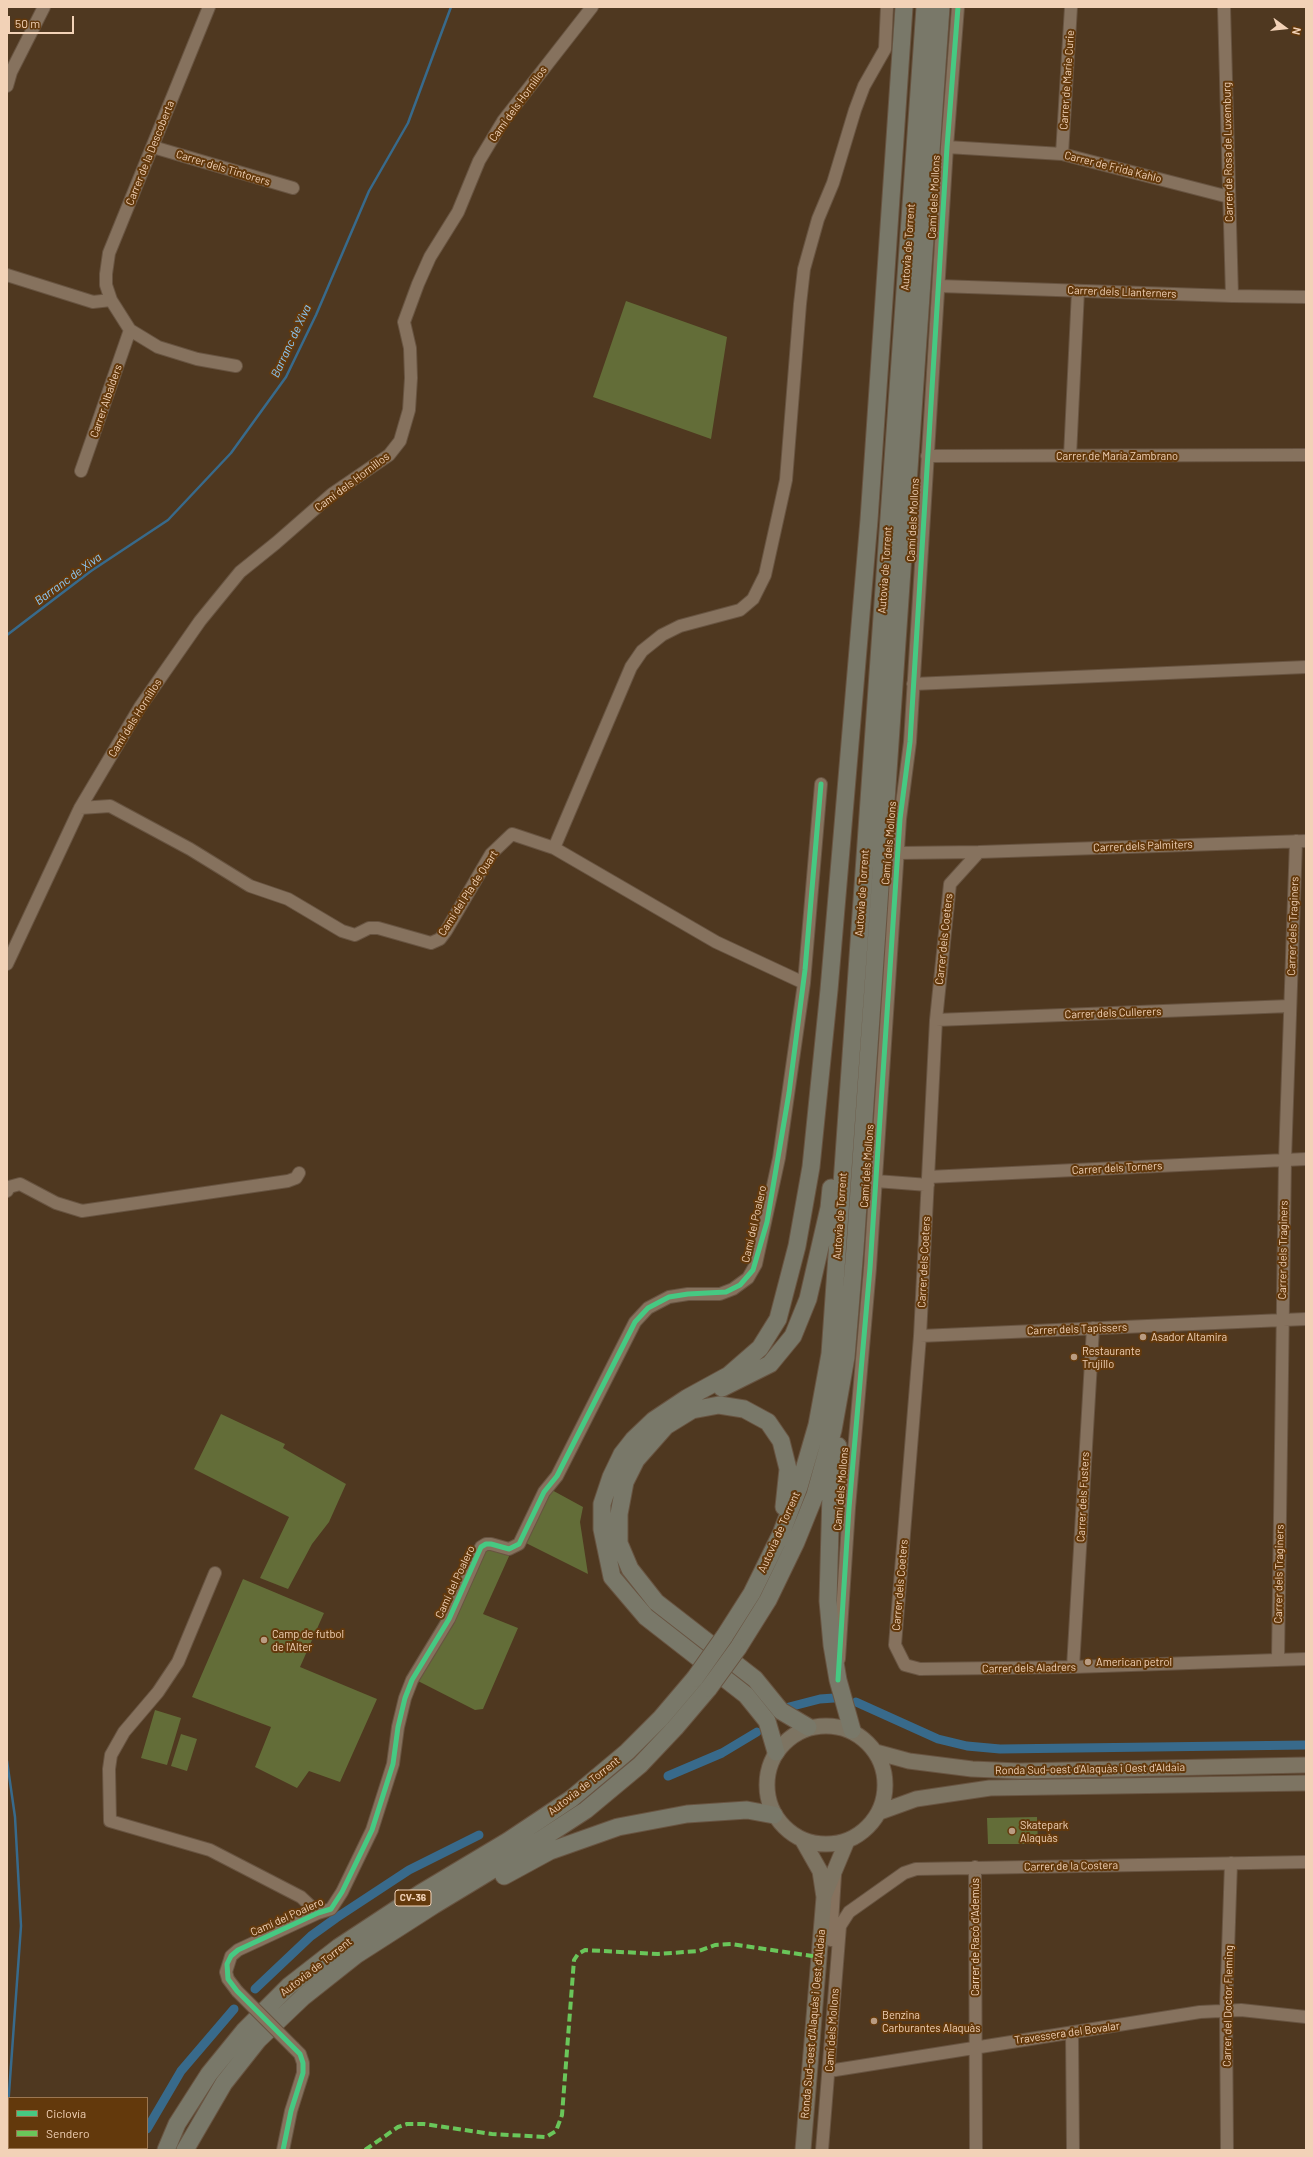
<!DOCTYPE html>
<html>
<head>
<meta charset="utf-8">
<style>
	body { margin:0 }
	#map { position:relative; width:1313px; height:2157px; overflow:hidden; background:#4f3820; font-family:Barlow,sans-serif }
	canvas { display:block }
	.frame { position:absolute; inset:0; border:8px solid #f2d2b7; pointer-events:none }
	.legend { position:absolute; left:8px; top:2097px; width:140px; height:52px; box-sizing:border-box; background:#63390c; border:1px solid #9c7650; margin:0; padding:5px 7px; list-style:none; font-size:12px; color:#f2d2b7 }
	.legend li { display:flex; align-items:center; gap:8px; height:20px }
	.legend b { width:20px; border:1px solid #9c7650 }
	.north { position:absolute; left:1265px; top:8px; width:40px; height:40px; -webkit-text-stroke:3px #63390c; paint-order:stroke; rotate:105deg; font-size:11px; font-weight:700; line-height:16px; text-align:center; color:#f2d2b7 }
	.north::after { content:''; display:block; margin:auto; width:14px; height:18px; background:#f2d2b7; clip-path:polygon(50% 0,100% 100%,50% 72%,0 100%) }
	.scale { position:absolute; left:8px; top:16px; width:66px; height:18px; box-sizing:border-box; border:2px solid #f2d2b7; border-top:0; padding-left:5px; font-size:12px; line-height:14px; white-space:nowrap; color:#f2d2b7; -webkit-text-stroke:3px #63390c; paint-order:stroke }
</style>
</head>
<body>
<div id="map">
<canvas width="1313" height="2157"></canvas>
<div class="frame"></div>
<ul class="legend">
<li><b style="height:5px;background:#46c982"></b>Ciclovía</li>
<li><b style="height:5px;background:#6ac65a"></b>Sendero</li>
</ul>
<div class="north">N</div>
<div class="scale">50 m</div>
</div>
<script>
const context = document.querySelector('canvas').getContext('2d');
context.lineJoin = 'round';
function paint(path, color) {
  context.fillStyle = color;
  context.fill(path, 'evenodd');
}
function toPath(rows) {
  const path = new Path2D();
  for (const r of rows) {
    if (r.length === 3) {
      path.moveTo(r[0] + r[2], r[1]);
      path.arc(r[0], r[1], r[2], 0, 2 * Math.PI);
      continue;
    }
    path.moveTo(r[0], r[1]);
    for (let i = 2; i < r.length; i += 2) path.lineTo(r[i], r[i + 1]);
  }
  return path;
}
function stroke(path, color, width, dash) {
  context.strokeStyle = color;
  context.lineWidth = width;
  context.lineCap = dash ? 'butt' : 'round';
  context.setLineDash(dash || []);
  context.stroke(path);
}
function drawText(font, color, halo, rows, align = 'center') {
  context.font = font + ' Barlow,sans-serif';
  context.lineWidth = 4;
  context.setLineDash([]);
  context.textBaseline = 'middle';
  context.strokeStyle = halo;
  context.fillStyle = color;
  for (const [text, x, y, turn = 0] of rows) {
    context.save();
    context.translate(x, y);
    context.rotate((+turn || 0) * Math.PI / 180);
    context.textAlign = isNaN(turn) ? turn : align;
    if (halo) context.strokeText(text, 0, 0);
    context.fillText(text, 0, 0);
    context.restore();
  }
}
const green = toPath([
	[626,301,727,337,711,439,593,397],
	[221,1414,285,1444,283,1448,346,1484,329,1522,312,1544,288,1589,260,1578,289,1517,194,1469],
	[550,1489,583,1507,580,1522,588,1574,524,1542],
	[486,1549,510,1554,483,1614,518,1628,483,1709,475,1710,418,1681],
	[243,1579,324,1613,300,1667,377,1699,340,1782,309,1771,297,1788,255,1767,271,1727,192,1697],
	[155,1710,181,1718,167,1765,141,1758],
	[181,1734,197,1739,187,1771,171,1766],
	[1037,1817,1038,1844,988,1844,987,1818]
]);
const stream = toPath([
	[7,635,91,571,168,520,231,453,286,377,316,315,369,191,408,123,451,7],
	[7,1761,15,1817,21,1926,7,2121]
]);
const canal = toPath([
	[856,1702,938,1739,967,1746,1000,1749,1306,1745],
	[789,1707,820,1699,834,1698],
	[668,1776,722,1753,757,1732],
	[255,1989,311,1936,336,1918,409,1870,479,1835],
	[147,2129,181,2071,234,2009],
	[136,2150,137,2148]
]);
const minor = toPath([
	[1224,7,1232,296],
	[7,86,11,72,44,7],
	[153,147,293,188],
	[947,147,1062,154,1229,197],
	[1062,154,1071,7],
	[7,275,93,302,111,300,130,330,158,347,197,359,236,366],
	[939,286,1232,296,1306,297],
	[111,300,106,285,106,274,109,253,209,7],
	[927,456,1306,455],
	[1070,456,1078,291],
	[81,471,130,330],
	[913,684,1306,667],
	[80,808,110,806,190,849,250,886,288,899,342,931,355,935,369,928,378,928,431,943,440,939,446,931,491,854,512,834,554,848,716,942,804,983],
	[554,848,631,667,642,651,662,635,680,626,740,610,753,599,765,575,786,480,800,304,804,269,818,219,833,183,855,110,864,86,885,49,887,7],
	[979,852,950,884,936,1020,920,1336,895,1645,905,1665,920,1669,1073,1667,1306,1659],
	[897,853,979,852,1306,841],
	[7,964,80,808,140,707,200,621,240,572,276,543,332,494,389,455,400,441,409,410,411,378,410,348,404,322,418,284,430,257,458,212,479,161,503,121,592,7],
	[936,1020,1290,1006],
	[928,1177,1306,1159],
	[876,1181,928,1185],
	[7,1191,9,1187,20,1184,56,1203,82,1211,288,1181,296,1178,299,1173],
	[920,1336,1306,1319],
	[215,1573,178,1662,158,1692,124,1732,111,1755,109,1769,110,1821,210,1850,301,1897,318,1913],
	[839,1659,849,1508,870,1268,900,819,910,742,947,147,958,7],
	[1278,1660,1285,1160,1296,841],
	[1073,1667,1093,1328],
	[975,1867,976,2150],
	[831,1940,835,1875],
	[237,1991,228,1979,226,1972,231,1956,238,1950,318,1913,331,1909,342,1892,372,1830,393,1764,398,1727,405,1698,412,1680,449,1619,481,1547,486,1544,491,1544,509,1549,519,1544,544,1492,557,1476,635,1322,648,1308,669,1297,688,1294,720,1294,733,1289,748,1278,756,1264,779,1158,804,983,821,784],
	[1072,2032,1073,2150],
	[829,2071,1200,2012,1241,2010,1306,2017],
	[283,2150,291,2111,303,2073,303,2063,300,2054,294,2048],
	[822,2150,840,1926,849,1912,904,1873,916,1869,1306,1862],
	[1227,2150,1226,2010,1231,1863]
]);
const major = toPath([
	[826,1785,59],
	[876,1752,909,1761,972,1769,1019,1771,1306,1765],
	[880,1812,916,1799,990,1788,1306,1783],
	[824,1896,847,1841],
	[803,2150,824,1897,820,1871,803,1841]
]);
const highway = toPath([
	[722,1388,770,1364,793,1336,808,1299,829,1208,831,1188],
	[838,1446,831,1493,828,1601,832,1645,838,1680,852,1730],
	[784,1507,788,1469,781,1441,768,1422,744,1409,719,1405,692,1410,666,1426,636,1460,625,1482,619,1514,619,1543,630,1569,656,1602,755,1679,781,1711,808,1727],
	[724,1637,752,1593,781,1534,799,1487,817,1425,830,1354,925,7],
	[738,1648,768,1600,796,1542,815,1495,833,1430,846,1357,855,1248,941,7],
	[776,1752,767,1721,746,1695,646,1617,612,1577,602,1529,602,1504,611,1477,622,1454,633,1440,654,1420,687,1398,729,1375,760,1348,778,1319,797,1246,811,1167,829,990,869,520,904,7],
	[504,1876,550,1851,618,1827,687,1814,747,1810,774,1815],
	[166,2150,177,2124,209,2074,244,2031,289,1986,339,1947,421,1893,508,1841,571,1799,627,1752,661,1718,695,1678],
	[185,2150,224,2083,258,2040,303,1997,356,1955,434,1905,520,1853,586,1810,640,1765,675,1728,709,1688]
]);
const minorBridge = toPath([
	[237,1991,294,2048]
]);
const highwayBridge = toPath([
	[695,1678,724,1637],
	[709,1688,738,1648]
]);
const quiet = toPath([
	[365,2150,398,2127,407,2124,424,2124,492,2134,546,2137,556,2131,562,2115,574,1960,578,1954,585,1950,658,1954,699,1951,715,1945,731,1944,819,1957]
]);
const cycleway = toPath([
	[838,1680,849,1508,870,1268,900,819,910,742,947,147,958,7],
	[283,2150,291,2111,303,2073,303,2063,300,2054,237,1991,228,1979,227,1964,231,1956,238,1950,318,1913,331,1909,342,1892,372,1830,393,1764,398,1727,405,1698,412,1680,449,1619,481,1547,486,1544,491,1544,509,1549,519,1544,544,1492,557,1476,635,1322,648,1308,669,1297,688,1294,726,1292,740,1285,753,1270,767,1222,789,1093,805,970,821,784]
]);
const markers = [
	[1143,1337,4,"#b99c82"],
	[1074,1357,4,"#b99c82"],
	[264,1640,4,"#b99c82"],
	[1088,1662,4,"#b99c82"],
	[1012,1831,4,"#b99c82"],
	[874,2021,4,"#b99c82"]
];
const shields = [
	[413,1898,36]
];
const shieldNames = [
	["CV-36",413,1898]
];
const streetNames = [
	["Carrer de Marie Curie",1067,80,-86],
	["Camí dels Hornillos",518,104,-54],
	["Carrer de Rosa de Luxemburg",1228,152,-91],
	["Carrer de la Descoberta",150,153,-68],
	["Carrer de Frida Kahlo",1113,167,14],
	["Carrer dels Tintorers",223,168,17],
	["Camí dels Mollons",934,197,-87],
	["Autovia de Torrent",908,247,-86],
	["Carrer dels Llanterners",1122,292,2],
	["Carrer Albalders",106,401,-71],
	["Carrer de María Zambrano",1117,456],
	["Camí dels Hornillos",352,482,-37],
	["Camí dels Mollons",913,520,-87],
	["Autovia de Torrent",885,570,-86],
	["Camí dels Hornillos",135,718,-58],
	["Camí dels Mollons",889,843,-85],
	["Carrer dels Palmiters",1143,846,-2],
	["Camí del Pla de Quart",468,893,-57],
	["Autovia de Torrent",862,893,-86],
	["Carrer dels Traginers",1293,926,-88],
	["Carrer dels Coeters",944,939,-84],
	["Carrer dels Cullerers",1113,1013,-2],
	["Camí dels Mollons",867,1166,-86],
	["Carrer dels Torners",1117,1168,-3],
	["Autovia de Torrent",840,1216,-86],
	["Camí del Poalero",754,1224,-77],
	["Carrer dels Traginers",1283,1250,-89],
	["Carrer dels Coeters",924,1262,-87],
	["Carrer dels Tapissers",1077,1329,-2],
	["Camí dels Mollons",841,1489,-85],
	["Carrer dels Fusters",1083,1497,-87],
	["Autovia de Torrent",779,1532,-66],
	["Carrer dels Traginers",1279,1574,-89],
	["Camí del Poalero",455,1582,-65],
	["Carrer dels Coeters",900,1585,-85],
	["Carrer dels Aladrers",1029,1668,-1],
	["Ronda Sud-oest d'Alaquàs i Oest d'Aldaia",1090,1769,-1],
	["Autovia de Torrent",584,1786,-38],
	["Carrer de la Costera",1071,1866,-1],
	["Camí del Poalero",287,1917,-24],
	["Carrer de Racó d'Ademús",975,1937,-90],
	["Autovia de Torrent",316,1967,-38],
	["Carrer del Doctor Fleming",1228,2006,-89],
	["Ronda Sud-oest d'Alaquàs i Oest d'Aldaia",813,2024,-85],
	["Camí dels Mollons",832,2030,-86],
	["Travessera del Bovalar",1067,2033,-8]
];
const poiNames = [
	["Asador Altamira",1151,1337],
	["Restaurante",1082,1351],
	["Trujillo",1082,1364],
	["Camp de futbol",272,1634],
	["de l'Alter",272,1647],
	["American petrol",1096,1662],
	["Skatepark",1020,1825],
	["Alaquàs",1020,1838],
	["Benzina",882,2015],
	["Carburantes Alaquàs",882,2028]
];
const waterNames = [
	["Barranc de Xiva",291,341,-65],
	["Barranc de Xiva",68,579,-36]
];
paint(green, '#636d38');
stroke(stream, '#386a8b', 2.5);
stroke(canal, '#386a8b', 9);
stroke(minor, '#685441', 14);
stroke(major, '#685441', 17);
stroke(highway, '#685441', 19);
stroke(minor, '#86725e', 12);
stroke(major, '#7d7462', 15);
stroke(highway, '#797869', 17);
stroke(minorBridge, '#685441', 14, []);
stroke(highwayBridge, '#685441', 19, []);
stroke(minorBridge, '#86725e', 12);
stroke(highwayBridge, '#797869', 17);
stroke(quiet, '#6ac65a', 4, [8, 4]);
stroke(cycleway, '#46c982', 5);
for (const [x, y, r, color] of markers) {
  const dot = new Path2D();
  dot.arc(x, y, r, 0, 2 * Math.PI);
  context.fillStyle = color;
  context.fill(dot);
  stroke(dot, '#63390c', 1.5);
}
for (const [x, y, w] of shields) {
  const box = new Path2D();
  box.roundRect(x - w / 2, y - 8, w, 16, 3);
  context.fillStyle = '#63390c';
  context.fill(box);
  stroke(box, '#f2d2b7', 1);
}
drawText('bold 10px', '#f2d2b7', null, shieldNames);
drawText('11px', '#f2d2b7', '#63390c', streetNames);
drawText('11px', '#f2d2b7', '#63390c', poiNames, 'left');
drawText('italic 12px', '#8ccbfa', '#63390c', waterNames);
</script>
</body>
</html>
